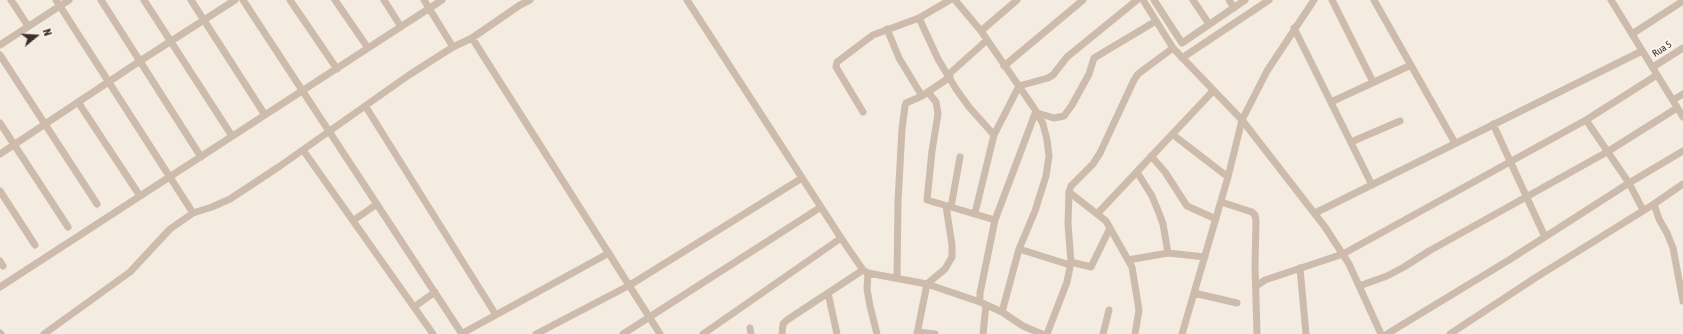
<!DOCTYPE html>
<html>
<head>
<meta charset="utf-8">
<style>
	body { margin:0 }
	#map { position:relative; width:1683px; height:334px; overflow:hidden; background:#f4ebe1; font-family:"Asap Condensed",sans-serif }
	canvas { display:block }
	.north { position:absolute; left:16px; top:16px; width:40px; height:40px; -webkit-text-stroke:3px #fbf5ee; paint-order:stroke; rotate:72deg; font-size:11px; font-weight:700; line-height:16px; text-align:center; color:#3b302b }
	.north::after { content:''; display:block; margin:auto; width:14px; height:18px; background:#3b302b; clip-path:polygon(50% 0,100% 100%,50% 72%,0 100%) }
</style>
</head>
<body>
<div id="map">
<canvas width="1683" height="334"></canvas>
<div class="north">N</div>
</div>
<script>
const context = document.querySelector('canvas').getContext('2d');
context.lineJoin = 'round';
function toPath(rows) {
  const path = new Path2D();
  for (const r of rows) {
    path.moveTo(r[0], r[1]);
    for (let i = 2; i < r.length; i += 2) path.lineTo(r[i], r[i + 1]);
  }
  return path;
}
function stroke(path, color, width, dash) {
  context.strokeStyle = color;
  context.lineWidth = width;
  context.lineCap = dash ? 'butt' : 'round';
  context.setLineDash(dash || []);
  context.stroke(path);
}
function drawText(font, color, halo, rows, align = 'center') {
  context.font = font + ' "Asap Condensed",sans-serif';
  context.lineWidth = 4;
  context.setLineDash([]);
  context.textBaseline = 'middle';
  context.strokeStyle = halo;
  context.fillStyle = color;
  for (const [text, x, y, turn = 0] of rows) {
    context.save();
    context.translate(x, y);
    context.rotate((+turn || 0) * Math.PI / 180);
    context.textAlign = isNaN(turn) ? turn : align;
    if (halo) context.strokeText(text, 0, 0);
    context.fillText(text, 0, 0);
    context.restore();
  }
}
const minor = toPath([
	[11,0,28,26],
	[56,0,193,213],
	[101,0,201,157],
	[144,0,232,136],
	[191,0,265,115],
	[243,0,462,334],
	[290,0,337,69],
	[335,0,368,48],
	[384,0,401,27],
	[424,0,453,47],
	[687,0,841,238,863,270,868,273,867,289,870,306,877,334],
	[955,0,981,31,1036,111,1043,124,1047,140,1049,156,1046,176,1035,211,1019,249,1002,312,1023,326,1042,334],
	[1143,0,1173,48,1242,120,1325,227,1349,264,1381,334],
	[1154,0,1182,43,1245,0],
	[1193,0,1209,24],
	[1229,0,1234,8],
	[1332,0,1373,82],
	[1374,0,1455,143],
	[1611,0,1683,117],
	[919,18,938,59,956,89,969,107,994,135],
	[1294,28,1372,185],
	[887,29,899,58,922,96],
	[981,31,1017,0],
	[1632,34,1683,1],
	[472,38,660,334],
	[0,45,69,0],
	[0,55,97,204],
	[1182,58,1269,0],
	[1004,66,1083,0],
	[1653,67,1683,48],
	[948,75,987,40],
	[928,92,936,102,938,114,932,151,927,200,995,220],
	[1673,100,1683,94],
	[78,102,140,196],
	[1331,102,1411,65],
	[366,107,496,315],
	[863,112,836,67,837,62,873,35,919,18,950,0],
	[1037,113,1054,118,1064,116,1072,105,1089,74,1094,58,1156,21],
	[1586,120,1629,183,1683,151],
	[0,123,68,227],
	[1493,124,1545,237],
	[1172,134,1228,177],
	[1351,142,1400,121],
	[303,150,433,334],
	[0,154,140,61,235,0],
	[1151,156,1165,172,1187,206,1216,219],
	[1137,172,1152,196,1159,213,1163,224,1168,253],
	[0,191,35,245],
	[1069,192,1106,221,1132,267,1139,310,1135,334],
	[1221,202,1252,212,1255,215,1256,221,1255,266,1257,334],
	[1654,204,1659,219,1667,233,1673,248,1683,301],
	[951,207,960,157],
	[975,213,994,135,1019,86,1048,78,1053,75,1067,57,1137,0],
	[1315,213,1642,51],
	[1097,214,1213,91],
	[354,220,377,204],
	[1019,249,1070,265],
	[1128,260,1168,253,1205,257],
	[0,261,3,266],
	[1071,262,1091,267,1110,228],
	[1300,268,1306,334],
	[868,273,927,284,980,302,1002,312],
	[897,278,898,201,902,129,905,106,906,103,922,96,950,77],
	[1256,286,1265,280,1343,254,1586,120,1657,75],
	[1359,286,1387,276,1404,267,1429,251,1607,152,1677,108],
	[0,287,442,0],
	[828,293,837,334],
	[1194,293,1237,303],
	[980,302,980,293,995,220,1036,111],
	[414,307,435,292],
	[750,328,751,334],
	[917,332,935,334],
	[0,333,1,334],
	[44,334,130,272,170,229,193,213,212,207,230,199,280,166,409,75,453,47,472,38,520,5,530,0],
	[461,334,609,253],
	[536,334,630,285,802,178],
	[623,334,821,207],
	[703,334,841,238],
	[782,334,783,324,787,320,863,270],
	[917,334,927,284,945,269,952,257,952,245,946,206],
	[983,334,986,305],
	[1047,334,1067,282,1071,262,1068,224,1069,192,1071,186,1093,164,1100,153,1134,80,1138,74,1173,48],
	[1103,334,1109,310],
	[1182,334,1228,177,1242,120,1267,71,1314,0],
	[1387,334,1509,260,1629,183,1643,210],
	[1450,334,1535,278,1654,204,1683,184]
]);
const streetNames = [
	["Rua 5",1662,49,-33]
];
stroke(minor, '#cdbbac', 7);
drawText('10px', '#3b302b', '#fbf5ee', streetNames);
</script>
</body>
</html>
